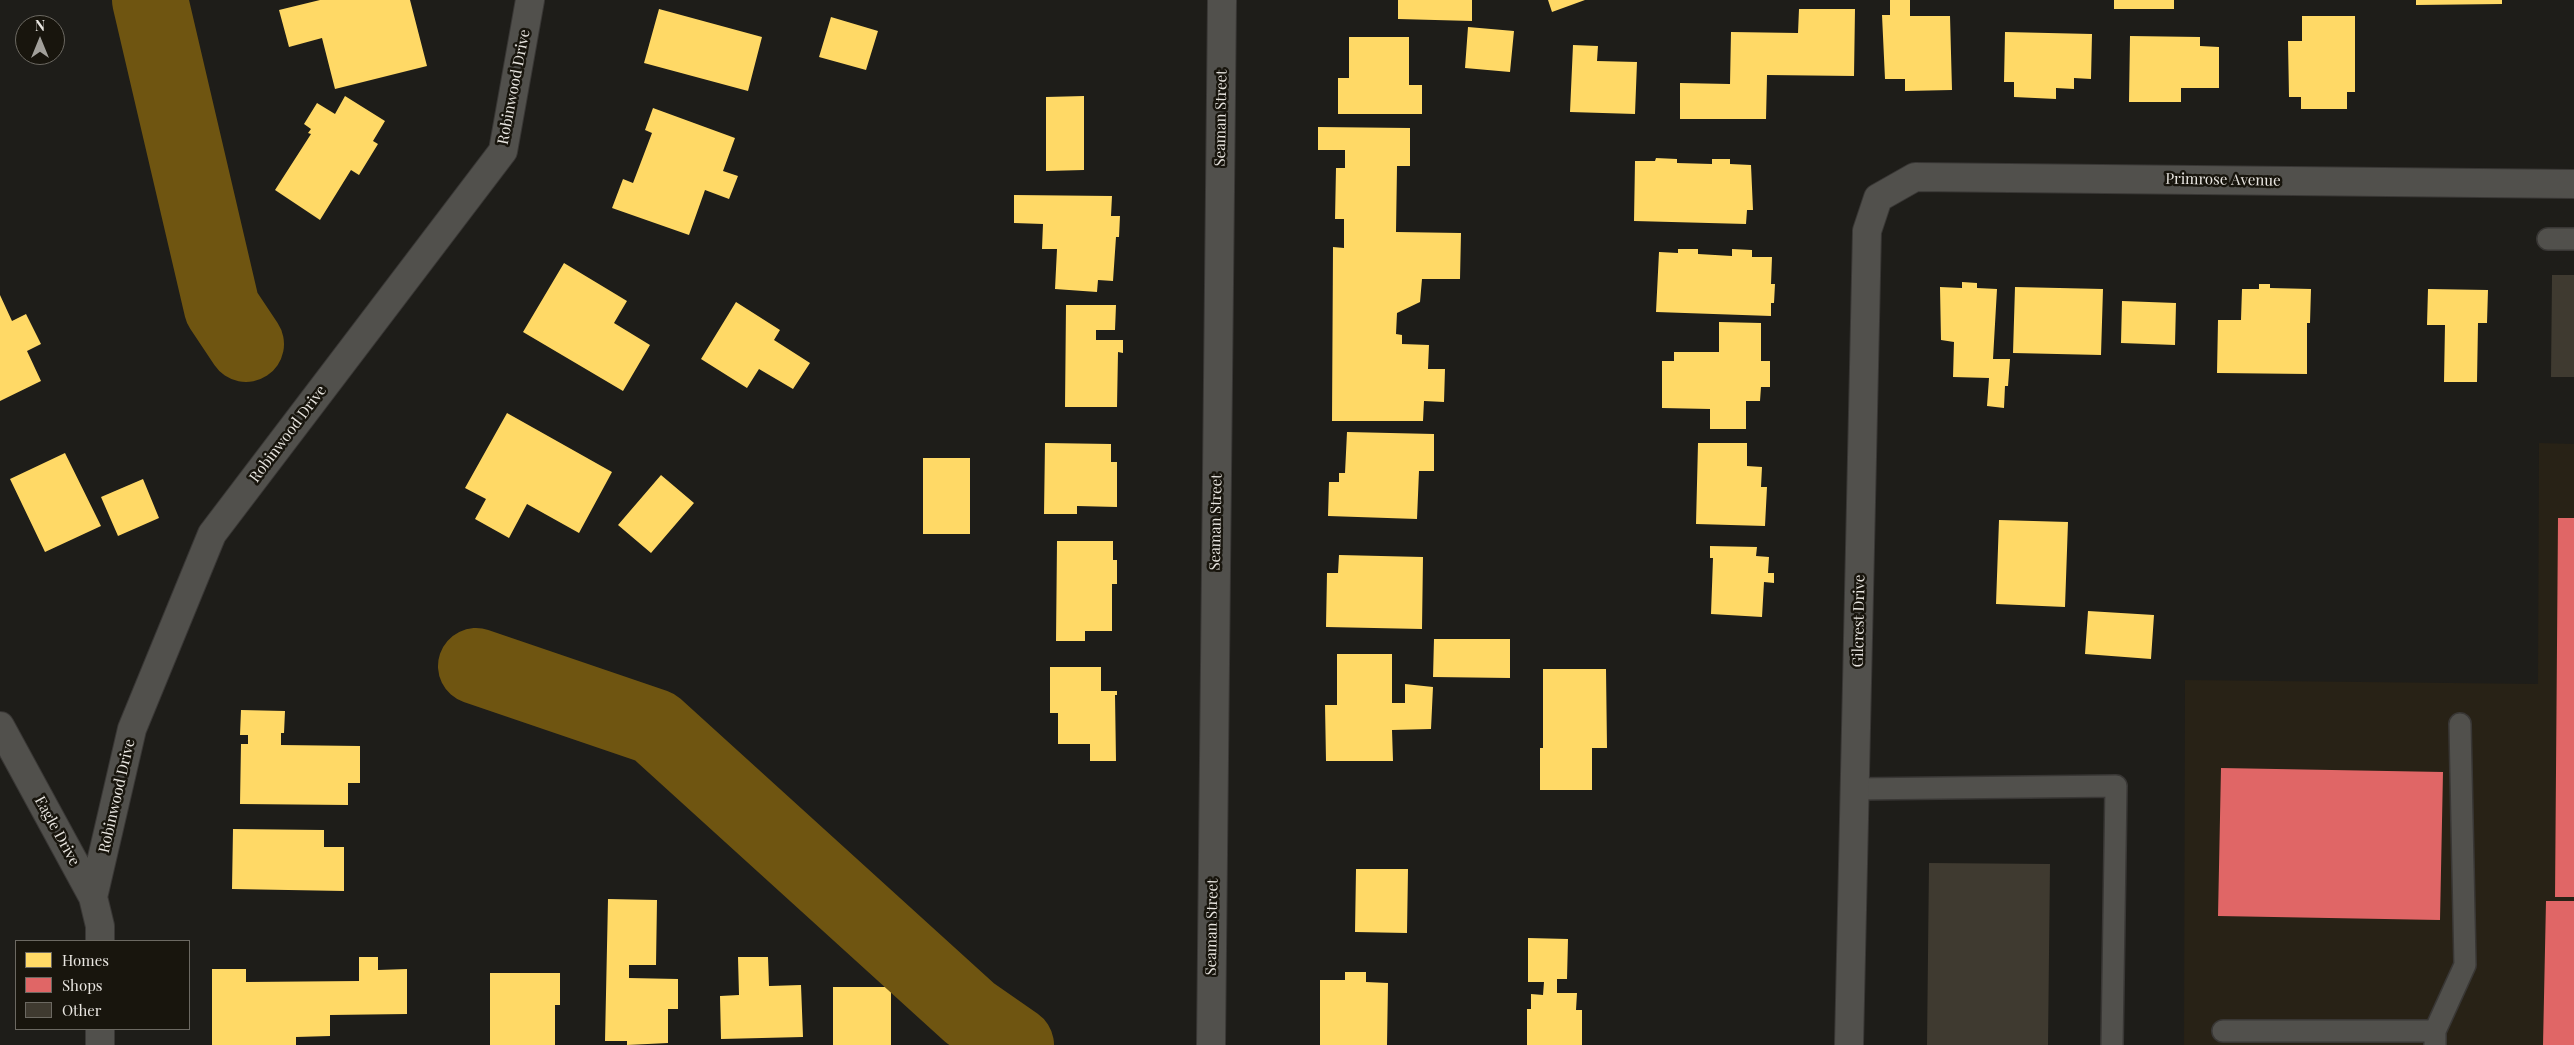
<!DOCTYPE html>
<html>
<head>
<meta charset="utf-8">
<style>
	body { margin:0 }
	#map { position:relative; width:2574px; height:1045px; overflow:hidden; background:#1e1d19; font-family:"Playfair Display",serif }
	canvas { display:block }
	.legend { position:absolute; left:15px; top:940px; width:175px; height:90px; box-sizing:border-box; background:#18150d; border:1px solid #6c6962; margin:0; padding:6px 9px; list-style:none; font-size:15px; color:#e9e6e1 }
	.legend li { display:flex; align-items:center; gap:10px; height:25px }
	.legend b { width:25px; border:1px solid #6c6962 }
	.north { position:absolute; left:15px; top:15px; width:50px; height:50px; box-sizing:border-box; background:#18150d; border:1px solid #6c6962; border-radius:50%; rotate:0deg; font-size:14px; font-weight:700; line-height:20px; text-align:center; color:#e9e6e1 }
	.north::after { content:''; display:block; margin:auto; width:18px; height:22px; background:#a2a09b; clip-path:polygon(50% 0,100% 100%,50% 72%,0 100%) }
</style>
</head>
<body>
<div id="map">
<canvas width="2574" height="1045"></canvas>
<ul class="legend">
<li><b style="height:14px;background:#ffd966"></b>Homes</li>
<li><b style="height:14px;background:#e06666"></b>Shops</li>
<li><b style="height:14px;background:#3f3a30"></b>Other</li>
</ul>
<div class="north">N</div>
</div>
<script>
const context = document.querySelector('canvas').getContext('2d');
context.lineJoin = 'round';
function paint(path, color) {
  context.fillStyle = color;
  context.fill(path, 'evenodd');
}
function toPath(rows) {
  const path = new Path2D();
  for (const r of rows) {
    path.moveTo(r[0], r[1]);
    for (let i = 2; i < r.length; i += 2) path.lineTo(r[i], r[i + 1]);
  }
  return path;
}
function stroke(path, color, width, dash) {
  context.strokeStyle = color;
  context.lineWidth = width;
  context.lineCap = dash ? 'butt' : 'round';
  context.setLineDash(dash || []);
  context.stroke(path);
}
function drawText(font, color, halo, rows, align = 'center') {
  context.font = font + ' "Playfair Display",serif';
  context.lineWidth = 5;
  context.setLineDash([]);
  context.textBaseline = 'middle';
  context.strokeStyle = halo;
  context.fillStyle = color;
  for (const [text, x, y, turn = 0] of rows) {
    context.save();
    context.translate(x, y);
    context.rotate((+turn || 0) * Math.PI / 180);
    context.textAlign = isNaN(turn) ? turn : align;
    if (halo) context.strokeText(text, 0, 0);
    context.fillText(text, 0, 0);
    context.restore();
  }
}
const built = toPath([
	[2539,443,2574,444,2574,1045,2184,1045,2185,680,2538,684]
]);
const homes = toPath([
	[320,0,410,0,427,66,335,89,322,38,289,47,279,10],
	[1398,0,1472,0,1472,21,1398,19],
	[1548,0,1585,0,1552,12],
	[1890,0,1910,0,1910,16,1950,16,1952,90,1905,91,1905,79,1885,79,1882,15,1890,15],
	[2114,0,2174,0,2174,9,2114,9],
	[2416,0,2502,0,2502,4,2416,5],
	[659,9,762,37,748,91,644,63],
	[1799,9,1855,9,1854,76,1767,75,1766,119,1680,119,1680,83,1730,84,1731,32,1798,33],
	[2302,16,2355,16,2355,92,2347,92,2347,109,2301,109,2301,97,2289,97,2288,41,2302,41],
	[831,17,878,31,866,70,819,57],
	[1468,27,1514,31,1510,72,1465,68],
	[2005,32,2092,34,2091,79,2074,78,2074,89,2056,88,2056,99,2014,97,2014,82,2004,82],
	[2130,36,2200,37,2200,46,2219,47,2219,88,2181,88,2181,102,2129,102],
	[1349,37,1409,37,1409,85,1422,85,1422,114,1338,114,1338,78,1349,78],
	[1573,45,1598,46,1597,61,1637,62,1635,114,1570,112],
	[345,96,385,121,373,141,378,144,359,175,351,170,320,220,275,190,311,134,308,133,311,129,304,124,317,103,335,114],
	[1084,96,1084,170,1046,171,1046,97],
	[653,108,735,138,723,171,738,176,729,199,705,190,689,235,612,208,623,179,633,183,652,133,645,130],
	[1318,127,1410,128,1410,166,1397,166,1396,232,1461,233,1460,279,1422,279,1420,302,1397,313,1396,334,1402,335,1402,344,1429,345,1428,369,1445,369,1444,402,1424,401,1423,421,1332,421,1333,247,1344,248,1344,219,1335,219,1336,168,1345,168,1345,150,1318,150],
	[1656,158,1677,159,1677,163,1712,164,1712,159,1730,159,1730,164,1751,165,1753,210,1747,210,1746,224,1634,221,1635,161,1655,161],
	[1014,195,1112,196,1111,216,1120,216,1119,237,1116,237,1113,281,1098,280,1097,292,1055,289,1057,249,1042,249,1043,224,1014,223],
	[1678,249,1698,249,1698,254,1732,256,1732,249,1752,250,1752,257,1772,257,1771,284,1775,284,1774,303,1771,303,1771,316,1656,312,1659,252,1678,253],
	[564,263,627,301,614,323,650,345,623,391,523,332],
	[1962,282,1977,283,1977,288,1997,289,1993,359,2010,359,2008,386,2005,386,2004,408,1987,406,1989,378,1953,377,1954,342,1941,340,1940,287,1962,288],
	[2259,284,2270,284,2270,288,2311,289,2310,323,2307,323,2307,374,2217,373,2218,320,2241,320,2242,289,2259,289],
	[2015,287,2103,289,2101,355,2013,353],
	[2428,289,2488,290,2487,323,2478,323,2477,382,2444,382,2445,325,2427,325],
	[0,295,12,321,26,314,41,344,27,351,41,381,0,401],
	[2122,301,2176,303,2175,345,2121,343],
	[736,302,780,330,774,340,810,363,793,389,759,369,747,388,701,359],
	[1066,305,1116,305,1115,330,1096,330,1096,340,1123,340,1123,353,1118,352,1117,407,1065,407],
	[1719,322,1761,323,1761,361,1770,361,1770,387,1761,387,1760,401,1746,401,1746,429,1710,429,1710,409,1662,408,1662,361,1674,361,1674,352,1719,352],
	[507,413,612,472,579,533,527,504,509,538,475,519,486,499,465,488],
	[1347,432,1434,434,1434,471,1419,471,1417,519,1328,516,1329,482,1339,482,1339,473,1345,473],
	[1045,443,1111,444,1111,462,1117,462,1117,507,1077,506,1077,514,1044,514],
	[1698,443,1747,443,1747,466,1762,467,1761,487,1767,487,1765,526,1696,524],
	[65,453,101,526,45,552,10,479],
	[923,458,970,458,970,534,923,534],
	[661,475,694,503,651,553,618,525],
	[143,479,159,518,118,536,101,497],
	[1999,520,2068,522,2065,607,1996,604],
	[1057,541,1113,541,1113,560,1117,560,1117,584,1112,584,1112,631,1085,631,1085,641,1056,641],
	[1710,546,1757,547,1756,556,1769,557,1768,573,1774,573,1774,583,1764,582,1762,617,1711,614,1713,558,1710,558],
	[1339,555,1423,557,1422,629,1326,627,1327,573,1338,573],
	[2088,611,2154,615,2151,659,2085,654],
	[1434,639,1510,639,1510,678,1433,677],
	[1337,654,1392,654,1392,703,1405,703,1405,684,1433,687,1431,729,1392,730,1393,761,1326,761,1325,705,1337,705],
	[1050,667,1101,667,1101,691,1117,691,1117,695,1115,695,1116,761,1090,761,1090,744,1058,744,1058,713,1050,713],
	[1543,669,1606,669,1607,748,1592,748,1592,790,1540,790,1540,748,1543,748],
	[241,710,285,711,284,733,281,733,281,745,360,746,360,783,348,783,348,805,240,804,241,744,248,744,248,735,240,735],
	[233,829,324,830,324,847,344,847,344,891,232,889],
	[1356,869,1408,869,1407,933,1355,932],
	[608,899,657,900,656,965,629,965,629,978,678,979,678,1009,668,1009,668,1043,627,1045,627,1041,605,1041],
	[1528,938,1568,939,1567,979,1557,979,1557,993,1577,993,1576,1010,1582,1010,1582,1045,1527,1045,1527,1009,1531,1009,1531,994,1543,995,1544,982,1528,982],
	[359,957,378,957,378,970,407,969,407,1014,330,1015,330,1036,296,1037,296,1045,212,1045,212,969,246,969,246,982,359,981],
	[738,957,768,957,769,986,801,985,803,1037,721,1039,720,996,739,995],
	[1345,972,1366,972,1366,982,1388,983,1387,1045,1320,1045,1320,980,1345,980],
	[490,973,560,973,560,1005,555,1005,555,1045,490,1045],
	[833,987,891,987,891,1045,833,1045]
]);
const shops = toPath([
	[2558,518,2574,518,2574,897,2555,897],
	[2221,768,2443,772,2440,920,2218,916],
	[2546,901,2574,901,2574,1045,2543,1045]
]);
const river = toPath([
	[150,0,222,308,246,344],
	[476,666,655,727,970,1013,1016,1045]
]);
const building = toPath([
	[2552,275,2574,275,2574,377,2551,377],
	[1929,863,2050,864,2048,1045,1927,1045]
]);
const service = toPath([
	[2548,239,2574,239],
	[1855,789,2116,786,2112,1045],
	[2223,1031,2435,1031],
	[2435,1045,2435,1031,2465,965,2460,724]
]);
const minor = toPath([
	[0,726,93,897,100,926,100,941],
	[93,897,132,729,212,534,503,151,530,0],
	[100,1029,100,1045],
	[1211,1045,1222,0],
	[1849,1045,1867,231,1878,198,1915,177,2574,184]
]);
const streetNames = [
	["Robinwood Drive",514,87,-79],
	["Seaman Street",1221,118,-89],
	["Primrose Avenue",2223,180,1],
	["Robinwood Drive",288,434,-53],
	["Seaman Street",1216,522,-89],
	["Gilcrest Drive",1859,621,-89],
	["Robinwood Drive",117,796,-77],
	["Eagle Drive",57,831,61],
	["Seaman Street",1212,927,-89]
];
paint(built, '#282216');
paint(homes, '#ffd966');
paint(shops, '#e06666');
stroke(river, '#6f5511', 76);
paint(building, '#3f3a30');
stroke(service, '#393735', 24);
stroke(minor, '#393735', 30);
stroke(service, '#51504c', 21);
stroke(minor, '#51504c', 28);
drawText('15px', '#e9e6e1', '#18150d', streetNames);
</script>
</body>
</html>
